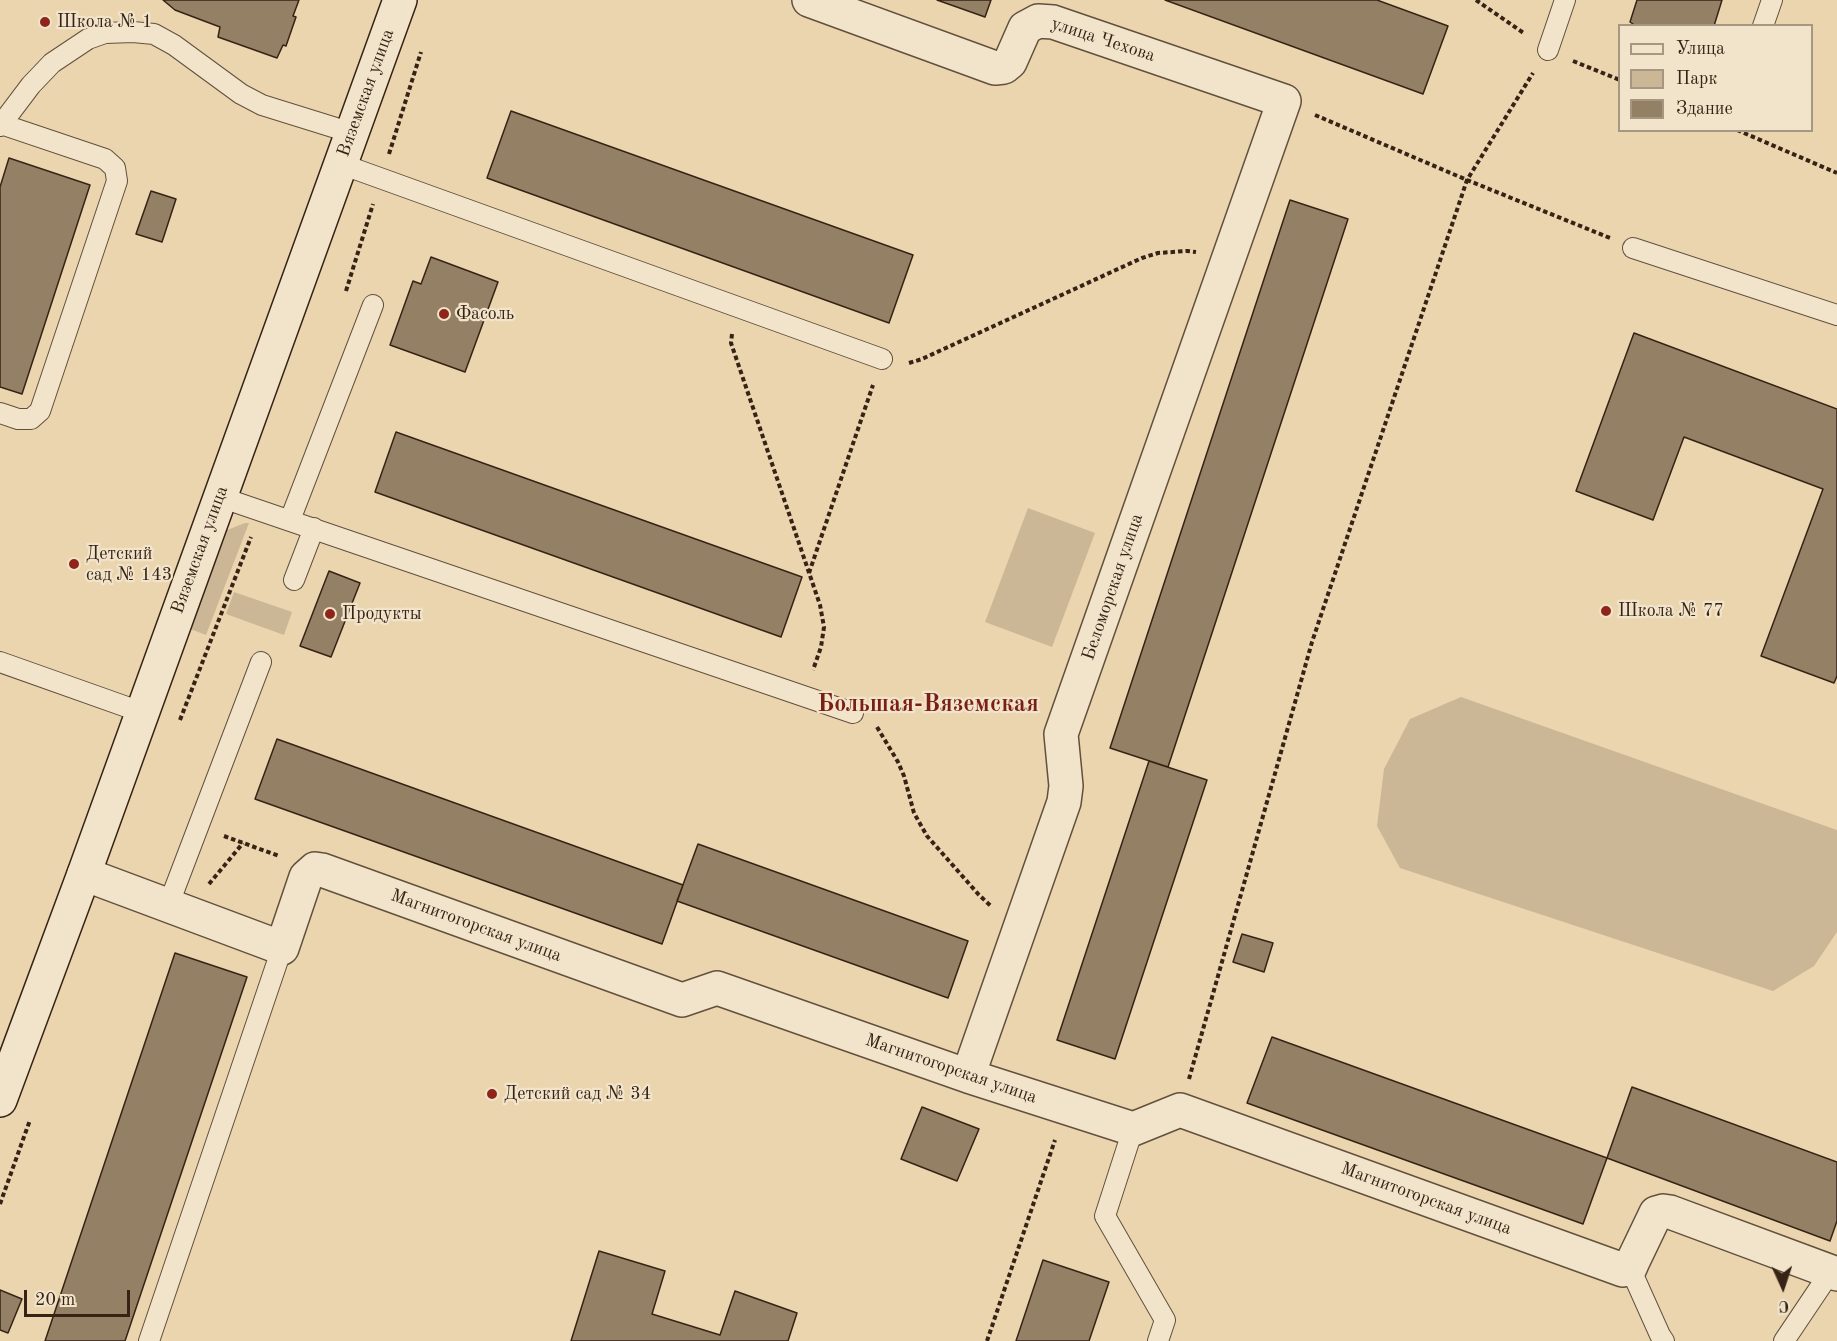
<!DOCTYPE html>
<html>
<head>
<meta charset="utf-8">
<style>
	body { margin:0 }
	#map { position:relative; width:1837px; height:1341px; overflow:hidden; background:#ead5af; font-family:"Old Standard TT",serif }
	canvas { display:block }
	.legend { position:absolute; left:1618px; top:24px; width:195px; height:108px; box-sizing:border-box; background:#f1e4cb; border:2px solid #a69782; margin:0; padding:8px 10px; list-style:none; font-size:18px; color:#362315 }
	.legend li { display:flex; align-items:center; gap:12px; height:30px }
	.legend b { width:30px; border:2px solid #a69782 }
	.north { position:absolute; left:1753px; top:1257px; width:60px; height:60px; -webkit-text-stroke:4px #f1e4cb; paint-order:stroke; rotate:177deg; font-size:16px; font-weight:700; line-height:24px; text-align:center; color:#362315 }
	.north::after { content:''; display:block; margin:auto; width:21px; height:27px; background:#362315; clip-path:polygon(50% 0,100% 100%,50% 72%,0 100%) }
	.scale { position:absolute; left:24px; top:1290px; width:106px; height:27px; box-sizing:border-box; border:3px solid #362315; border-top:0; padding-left:8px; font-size:18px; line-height:21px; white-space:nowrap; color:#362315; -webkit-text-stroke:4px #f1e4cb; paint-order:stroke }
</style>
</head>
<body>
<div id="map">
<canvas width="1837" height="1341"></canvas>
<ul class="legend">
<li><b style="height:8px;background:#f1e4cb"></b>Улица</li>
<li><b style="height:16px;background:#cbb795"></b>Парк</li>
<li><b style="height:16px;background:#948065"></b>Здание</li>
</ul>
<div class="north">С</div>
<div class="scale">20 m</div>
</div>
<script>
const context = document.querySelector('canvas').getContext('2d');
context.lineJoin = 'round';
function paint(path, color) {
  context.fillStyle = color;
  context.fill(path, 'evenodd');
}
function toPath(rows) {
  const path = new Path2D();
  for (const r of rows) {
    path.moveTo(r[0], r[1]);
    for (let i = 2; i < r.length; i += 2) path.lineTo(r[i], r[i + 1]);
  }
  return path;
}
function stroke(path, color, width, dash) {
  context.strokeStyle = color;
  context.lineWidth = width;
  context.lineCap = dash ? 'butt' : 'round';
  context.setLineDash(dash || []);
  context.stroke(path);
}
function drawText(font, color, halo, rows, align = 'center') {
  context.font = font + ' "Old Standard TT",serif';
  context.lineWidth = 4.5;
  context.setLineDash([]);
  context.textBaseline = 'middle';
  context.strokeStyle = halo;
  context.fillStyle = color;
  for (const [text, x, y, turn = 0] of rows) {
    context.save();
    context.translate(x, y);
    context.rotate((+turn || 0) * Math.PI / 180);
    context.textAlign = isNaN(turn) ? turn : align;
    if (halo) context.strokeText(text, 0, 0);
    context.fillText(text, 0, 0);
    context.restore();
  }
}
const green = toPath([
	[1028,508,1095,533,1052,647,985,622],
	[245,523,249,523,206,635,185,627,219,537,227,530],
	[234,592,292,612,284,635,226,614],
	[1461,697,1837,830,1837,932,1814,966,1773,991,1400,868,1377,826,1384,769,1410,719]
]);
const building = toPath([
	[163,0,299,0,293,16,296,17,286,46,283,45,277,58,218,37,220,27,175,10,163,0],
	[937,0,991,0,985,17,937,0],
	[1165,0,1377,0,1448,26,1423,94,1165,0],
	[1637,0,1722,0,1714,26,1636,26,1630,22,1637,0],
	[511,111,913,255,889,323,487,178,511,111],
	[9,158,90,185,22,394,0,387,0,187,9,158],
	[151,191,176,199,162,242,136,234,151,191],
	[1290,200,1348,219,1168,767,1110,748,1290,200],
	[431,257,498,282,465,372,390,345,413,281,421,284,431,257],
	[1634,333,1837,409,1837,676,1834,683,1761,656,1823,489,1684,437,1653,520,1576,491,1634,333],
	[396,432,802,577,781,637,375,492,396,432],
	[329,571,360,583,331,657,300,646,329,571],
	[277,739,683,885,662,944,255,799,277,739],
	[1149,761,1207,780,1115,1059,1057,1040,1149,761],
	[698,844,968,941,948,998,677,901,698,844],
	[1242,934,1273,943,1264,972,1233,962,1242,934],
	[175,953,247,977,125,1341,45,1341,175,953],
	[1272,1037,1607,1158,1583,1224,1247,1103,1272,1037],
	[1632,1087,1837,1162,1837,1221,1830,1241,1607,1158,1632,1087],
	[922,1107,979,1129,957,1181,901,1159,922,1107],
	[599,1251,665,1271,652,1314,720,1335,735,1291,797,1313,788,1341,571,1341,599,1251],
	[1043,1260,1109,1282,1089,1341,1016,1341,1043,1260],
	[0,1290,22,1299,8,1333,0,1330,0,1290]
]);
const path = toPath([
	[1476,0,1525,34],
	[1573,61,1620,80],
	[1315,115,1467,180,1610,238],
	[1737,130,1837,173],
	[389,154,421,52],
	[346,291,373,204],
	[732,334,731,343,820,605,824,627,821,647,813,670],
	[909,363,922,359,1142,258,1158,253,1187,251,1196,252],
	[809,573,873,385],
	[180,720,251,537],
	[877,727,898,762,904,776,914,813,927,836,979,895,992,907],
	[224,836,279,856],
	[209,884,243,843],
	[1189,1079,1312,642,1467,180,1533,73],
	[0,1204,30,1120],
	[987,1341,1055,1140]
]);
const lane = toPath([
	[1763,26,1772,0],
	[1548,50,1565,0],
	[0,126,31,85,52,63,88,39,105,33,133,32,154,34,174,45,241,94,262,105,352,133],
	[341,164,882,359],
	[1633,248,1837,315],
	[0,413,18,419,31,419,40,411,117,181,115,168,105,159,1,124],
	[220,497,853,713],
	[290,520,373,305],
	[294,580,314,528],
	[0,662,141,712],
	[168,906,261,662],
	[1133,1129,1105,1216,1165,1320,1158,1341],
	[1630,1268,1660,1335,1664,1341],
	[149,1341,282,948],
	[1784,1341,1831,1271]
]);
const street = toPath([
	[809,0,995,68,1004,67,1010,62,1025,28,1038,21,1053,22,1284,101,1061,734,1066,786,1064,802,968,1076],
	[84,874,282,948,306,877,315,869,322,870,682,1000,717,988,968,1076,1133,1129,1180,1110,1623,1270,1630,1268,1633,1261,1656,1213,1663,1211,1670,1212,1837,1274]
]);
const secondary = toPath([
	[0,1100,84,874,400,0]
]);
const markers = [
	[45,22,6,"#8f2418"],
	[444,314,6,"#8f2418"],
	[74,564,6,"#8f2418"],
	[1606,611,6,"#8f2418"],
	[330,614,6,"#8f2418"],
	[492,1094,6,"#8f2418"]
];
const poiNames = [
	["Школа № 1",57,22],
	["Фасоль",456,314],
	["Детский",86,554],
	["сад № 143",86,575],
	["Школа № 77",1618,611],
	["Продукты",342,614],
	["Детский сад № 34",504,1094]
];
const streetNames = [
	["улица Чехова",1103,40,18],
	["Вяземская улица",366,93,-70],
	["Вяземская улица",200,550,-70],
	["Беломорская улица",1113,587,-71],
	["Магнитогорская улица",476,926,20],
	["Магнитогорская улица",951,1069,19],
	["Магнитогорская улица",1426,1199,20]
];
const districtNames = [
	["Большая-Вяземская",928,705]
];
paint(green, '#cbb795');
paint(building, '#948065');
stroke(building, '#362315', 1.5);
stroke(lane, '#63503c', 22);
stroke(street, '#63503c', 36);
stroke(secondary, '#362315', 36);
stroke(path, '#362315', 4, [4.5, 3]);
stroke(lane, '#f1e4cb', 20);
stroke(street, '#f1e4cb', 33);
stroke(secondary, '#f1e4cb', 33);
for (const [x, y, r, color] of markers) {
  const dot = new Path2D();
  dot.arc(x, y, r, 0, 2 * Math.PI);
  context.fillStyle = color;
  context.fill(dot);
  stroke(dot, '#f1e4cb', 2);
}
drawText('18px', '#362315', '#f1e4cb', poiNames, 'left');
drawText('18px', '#362315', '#f1e4cb', streetNames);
drawText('bold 24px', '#7a1f14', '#f1e4cb', districtNames);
</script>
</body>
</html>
